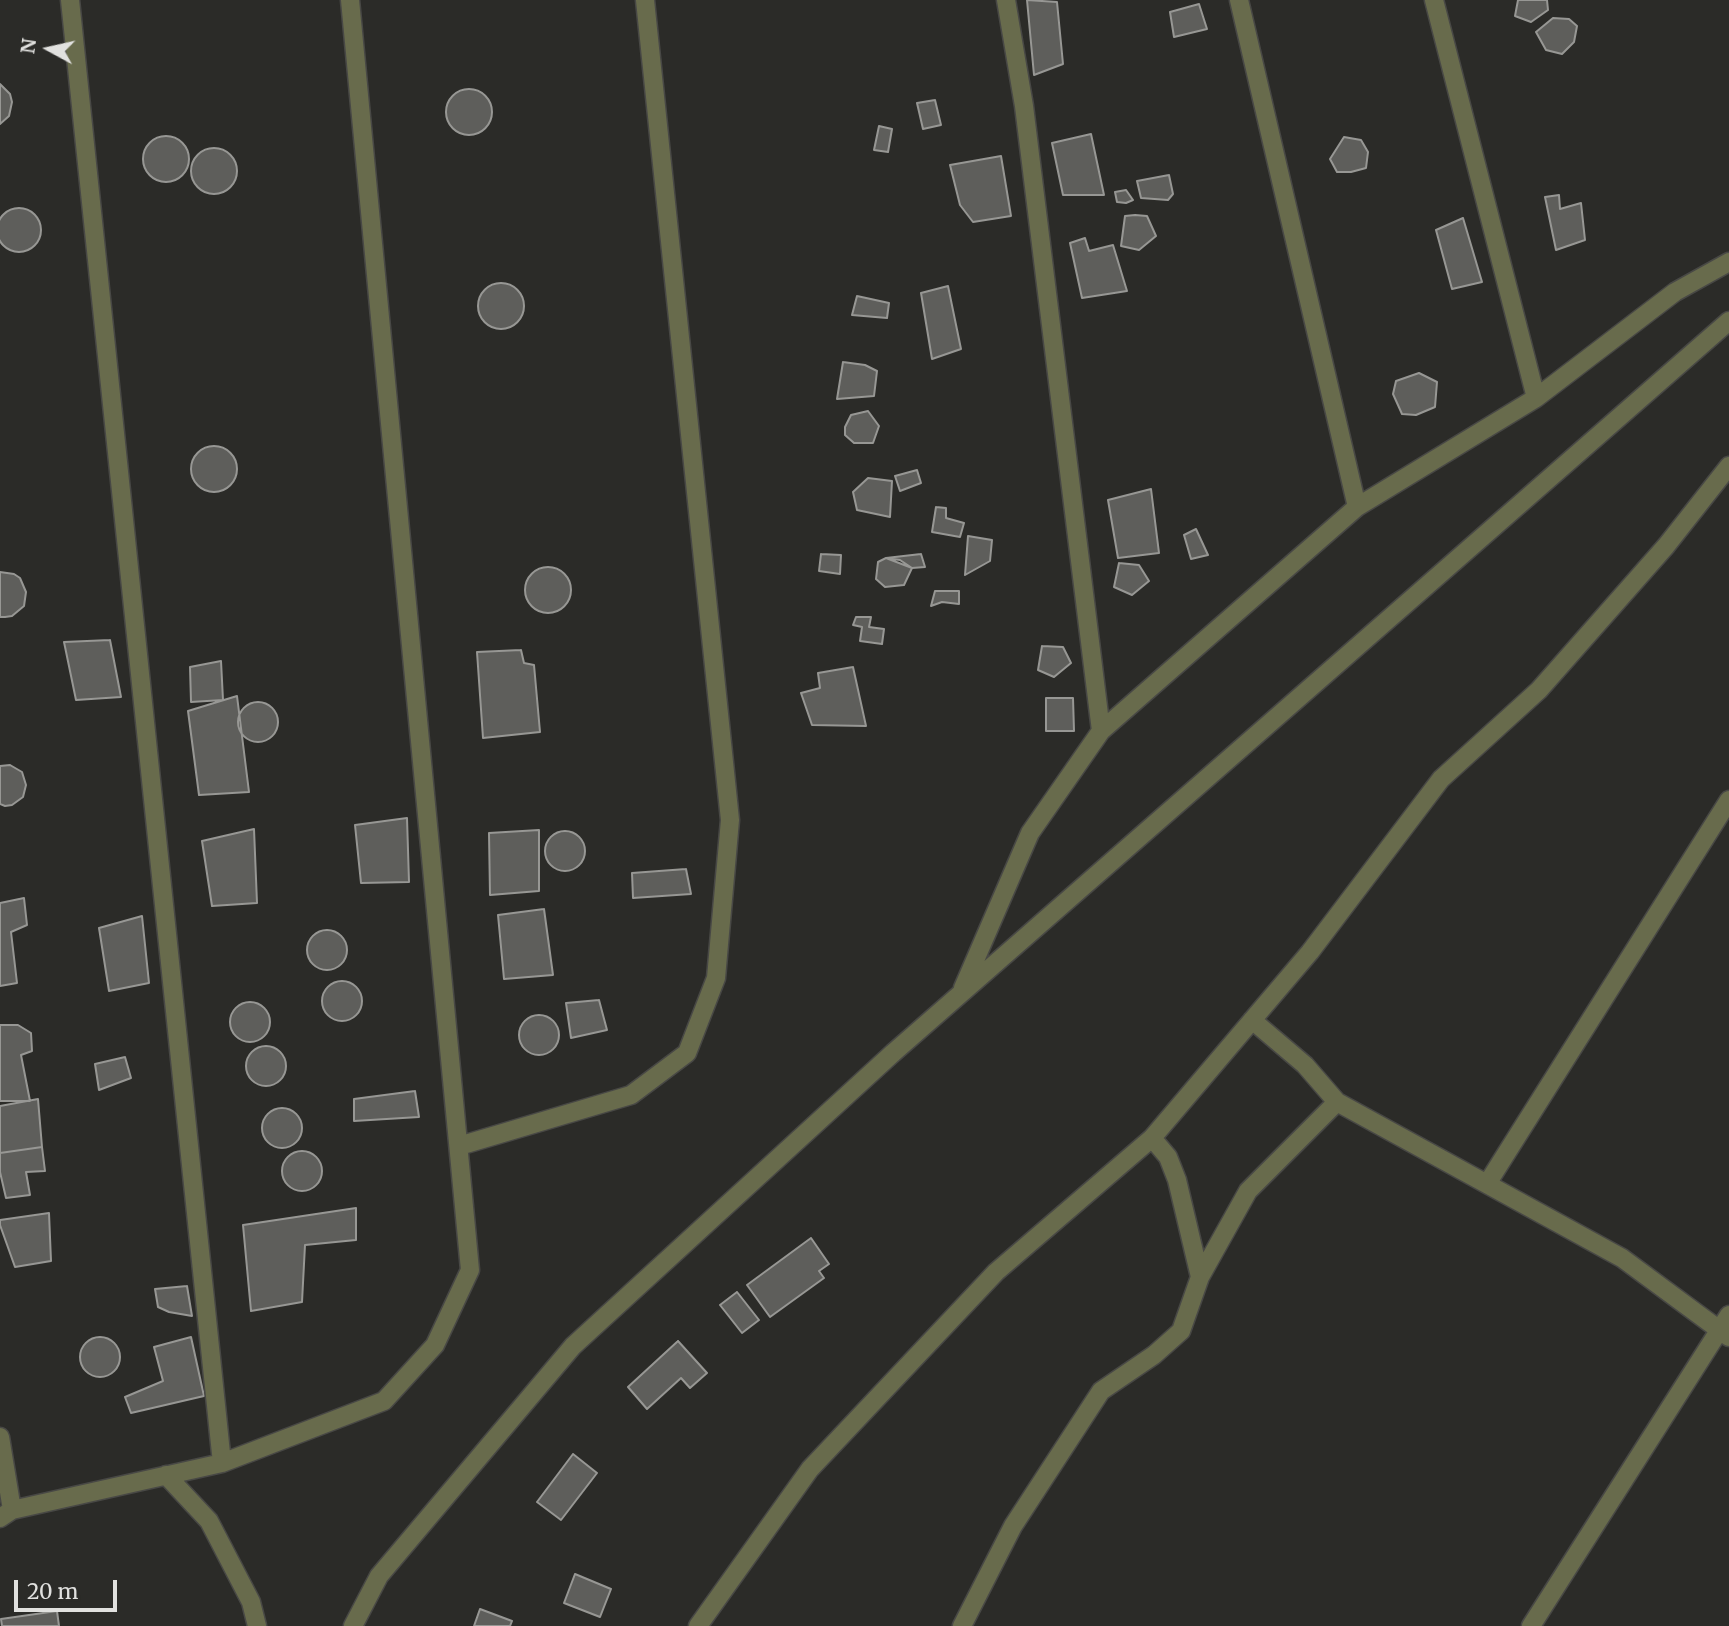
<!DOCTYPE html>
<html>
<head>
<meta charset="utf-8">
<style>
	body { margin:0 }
	#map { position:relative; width:1729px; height:1626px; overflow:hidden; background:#2b2b28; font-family:Merriweather,serif }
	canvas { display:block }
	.north { position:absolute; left:14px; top:14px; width:70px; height:70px; -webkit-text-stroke:5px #2b2b28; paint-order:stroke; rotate:278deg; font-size:19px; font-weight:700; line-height:28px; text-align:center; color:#e1e1df }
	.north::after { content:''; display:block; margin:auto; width:24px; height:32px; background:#e1e1df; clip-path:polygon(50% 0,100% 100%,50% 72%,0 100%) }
	.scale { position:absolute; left:14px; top:1580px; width:103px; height:32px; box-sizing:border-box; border:4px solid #e1e1df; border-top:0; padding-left:9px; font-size:21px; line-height:24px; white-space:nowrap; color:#e1e1df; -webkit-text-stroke:5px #2b2b28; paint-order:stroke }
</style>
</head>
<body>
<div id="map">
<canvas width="1729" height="1626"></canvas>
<div class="north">N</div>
<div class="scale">20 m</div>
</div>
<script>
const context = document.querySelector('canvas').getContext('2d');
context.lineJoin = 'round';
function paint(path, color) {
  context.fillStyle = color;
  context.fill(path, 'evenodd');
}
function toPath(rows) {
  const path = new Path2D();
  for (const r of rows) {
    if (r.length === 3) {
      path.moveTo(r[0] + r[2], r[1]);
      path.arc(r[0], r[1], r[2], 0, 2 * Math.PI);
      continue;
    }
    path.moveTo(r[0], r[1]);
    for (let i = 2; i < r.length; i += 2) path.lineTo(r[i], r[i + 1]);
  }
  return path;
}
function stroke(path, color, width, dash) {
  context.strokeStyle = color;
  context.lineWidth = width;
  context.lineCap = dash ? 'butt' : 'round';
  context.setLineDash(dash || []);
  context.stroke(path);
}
const building = toPath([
	[1027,0,1057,2,1063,64,1034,75,1027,0],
	[1518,0,1547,0,1548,10,1531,22,1515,16,1518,0],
	[1199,4,1207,29,1174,37,1170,12,1199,4],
	[1553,18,1569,19,1577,26,1574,42,1562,54,1546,50,1536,32,1553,18],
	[0,84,10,94,12,102,9,116,0,124,0,84],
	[469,112,23],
	[935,100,941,125,923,129,917,103,935,100],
	[879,126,892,129,888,152,874,150,879,126],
	[1091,134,1104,195,1063,195,1052,143,1091,134],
	[166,159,23],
	[1344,137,1361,140,1368,152,1366,168,1351,172,1337,172,1330,159,1344,137],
	[214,171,23],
	[1001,156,1011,216,973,222,960,205,950,165,1001,156],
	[1169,175,1173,194,1168,200,1141,198,1137,181,1169,175],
	[1126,190,1133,200,1126,203,1117,202,1115,192,1126,190],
	[1559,195,1560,209,1581,203,1585,240,1556,250,1545,197,1559,195],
	[19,230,22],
	[1135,215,1147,216,1156,236,1139,250,1121,246,1125,216,1135,215],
	[1463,218,1482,282,1452,289,1436,230,1463,218],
	[1085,238,1089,251,1113,245,1127,291,1082,298,1070,243,1085,238],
	[501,306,23],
	[948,286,961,349,932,359,921,293,948,286],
	[857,296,889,303,887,318,852,315,857,296],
	[843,362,865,365,877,371,874,396,837,399,843,362],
	[1419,373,1437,382,1435,407,1416,415,1402,414,1393,394,1396,381,1419,373],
	[868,411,879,426,873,443,854,443,845,435,845,427,851,415,868,411],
	[214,469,23],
	[917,470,921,483,900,491,895,476,917,470],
	[868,478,892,481,890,517,857,510,853,492,868,478],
	[1151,489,1159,553,1118,558,1108,500,1151,489],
	[936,507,946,508,946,518,964,523,960,537,932,532,936,507],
	[1196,529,1208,555,1191,559,1184,535,1196,529],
	[968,536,992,540,990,561,965,575,968,536],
	[821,554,841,555,840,574,819,571,821,554],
	[921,554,925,567,912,568,886,558,921,554],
	[886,558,900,560,912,568,904,585,885,587,876,579,878,562,886,558],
	[1119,563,1139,565,1149,581,1132,595,1114,587,1119,563],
	[548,590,23],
	[0,572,14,574,20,578,26,592,24,606,12,616,5,617,0,617,0,572],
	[935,591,959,591,959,604,942,602,931,606,935,591],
	[856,617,871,617,869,627,884,629,882,644,860,641,862,627,853,625,856,617],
	[110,640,121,697,76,700,64,642,110,640],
	[1042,646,1063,647,1071,663,1054,677,1038,670,1042,646],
	[521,650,524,663,534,665,540,732,483,738,477,652,521,650],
	[221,661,223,700,191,702,190,667,221,661],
	[853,667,866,726,812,725,801,693,820,688,818,673,853,667],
	[237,696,249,792,199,795,188,711,237,696],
	[1046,698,1073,698,1074,731,1046,731,1046,698],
	[258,722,20],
	[10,765,22,772,26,785,23,797,12,805,5,806,0,804,0,766,10,765],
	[407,818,409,882,361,883,355,825,407,818],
	[254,829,257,903,212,906,202,841,254,829],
	[539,830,539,891,490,895,489,833,539,830],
	[565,851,20],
	[686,869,691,894,633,898,632,873,686,869],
	[24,898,27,925,11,932,17,983,0,986,0,903,24,898],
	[544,909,553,975,504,979,498,915,544,909],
	[142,916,149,983,109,991,99,928,142,916],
	[327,950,20],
	[342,1001,20],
	[599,1000,607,1030,571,1038,566,1003,599,1000],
	[250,1022,20],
	[539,1035,20],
	[0,1025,18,1025,31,1033,32,1051,21,1055,30,1101,0,1101,0,1025],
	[266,1066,20],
	[125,1057,131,1078,99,1090,95,1064,125,1057],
	[415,1091,419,1117,354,1121,354,1099,415,1091],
	[38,1099,42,1147,0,1153,0,1106,38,1099],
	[282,1128,20],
	[42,1147,45,1171,26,1172,30,1195,6,1198,0,1172,0,1153,42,1147],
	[302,1171,20],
	[356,1208,356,1240,305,1245,302,1302,251,1311,243,1225,356,1208],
	[49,1213,51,1261,15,1267,0,1225,0,1220,49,1213],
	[811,1238,829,1264,819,1271,824,1278,770,1317,747,1285,811,1238],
	[187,1286,192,1316,169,1312,158,1307,155,1289,187,1286],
	[737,1292,759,1320,742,1333,720,1305,737,1292],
	[191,1337,204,1396,131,1413,125,1397,163,1381,154,1347,191,1337],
	[100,1357,20],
	[678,1341,707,1373,690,1388,681,1378,647,1409,628,1387,678,1341],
	[573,1454,597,1473,561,1520,537,1502,573,1454],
	[575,1574,611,1589,600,1617,564,1603,575,1574],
	[480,1609,512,1621,510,1626,474,1626,480,1609],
	[57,1611,59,1626,2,1626,1,1619,57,1611]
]);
const street = toPath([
	[70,0,222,1463],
	[1006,0,1024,106,1101,731],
	[1239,0,1357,507],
	[1434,0,1536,398],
	[963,988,1030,833,1101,731,1357,507,1536,398,1675,292,1729,262],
	[1252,1020,1305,1065,1337,1102,1622,1258,1729,1337],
	[1152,1138,1168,1157,1177,1180,1200,1277],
	[459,1146,631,1095,687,1053,716,978,730,820,645,0],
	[1487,1184,1729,800],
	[0,1437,12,1510],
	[166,1475,209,1521,251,1602,257,1626],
	[0,1518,12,1510,222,1463,384,1401,435,1345,470,1270,350,0],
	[353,1626,379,1576,573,1346,893,1053,1729,321],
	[698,1626,810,1469,996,1272,1152,1138,1310,952,1441,779,1539,690,1666,546,1729,466],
	[962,1626,1013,1526,1101,1391,1154,1355,1181,1331,1200,1277,1248,1191,1337,1102],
	[1531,1626,1729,1315]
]);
paint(building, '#5e5e5b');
stroke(building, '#979794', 2);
stroke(street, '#484845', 21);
stroke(street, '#686b4c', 18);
</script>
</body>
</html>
